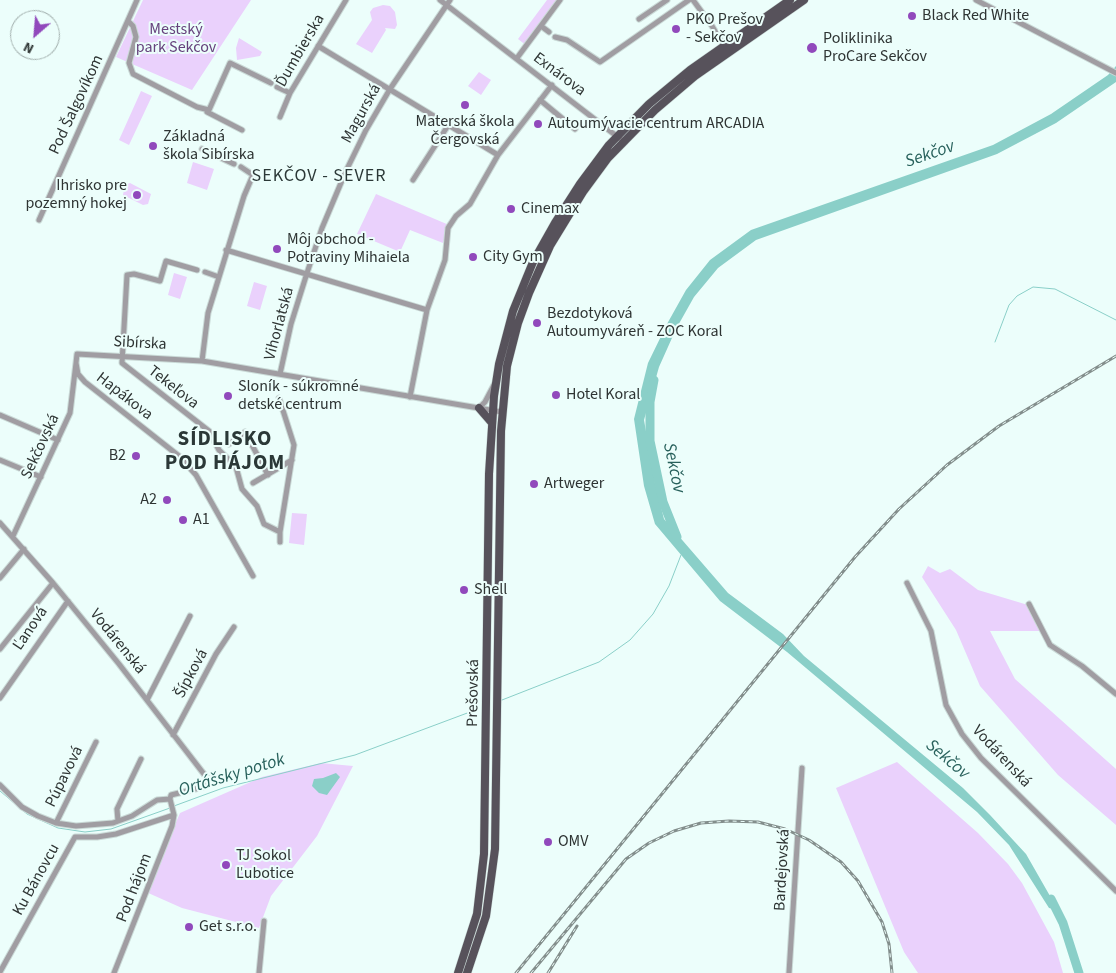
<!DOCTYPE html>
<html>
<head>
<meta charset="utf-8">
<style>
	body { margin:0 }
	#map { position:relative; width:1116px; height:973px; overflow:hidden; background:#ecfefb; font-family:"Source Sans 3",sans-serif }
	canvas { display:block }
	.north { position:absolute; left:10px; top:10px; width:50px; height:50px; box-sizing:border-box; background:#ecfefb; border:1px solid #a0adab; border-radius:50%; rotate:207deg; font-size:14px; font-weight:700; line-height:20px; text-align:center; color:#2e3433 }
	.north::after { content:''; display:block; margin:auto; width:18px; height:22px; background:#9149bc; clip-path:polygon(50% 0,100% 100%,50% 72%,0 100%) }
</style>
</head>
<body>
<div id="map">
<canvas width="1116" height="973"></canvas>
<div class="north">N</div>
</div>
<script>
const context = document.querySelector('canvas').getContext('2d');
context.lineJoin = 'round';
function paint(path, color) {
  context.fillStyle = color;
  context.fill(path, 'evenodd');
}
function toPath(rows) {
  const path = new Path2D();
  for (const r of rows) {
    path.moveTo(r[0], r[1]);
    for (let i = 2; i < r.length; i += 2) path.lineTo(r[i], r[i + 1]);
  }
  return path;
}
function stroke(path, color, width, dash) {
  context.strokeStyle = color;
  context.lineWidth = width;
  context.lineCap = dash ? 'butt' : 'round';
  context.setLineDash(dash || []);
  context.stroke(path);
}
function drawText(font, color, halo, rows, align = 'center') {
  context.font = font + ' "Source Sans 3",sans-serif';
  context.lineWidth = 4;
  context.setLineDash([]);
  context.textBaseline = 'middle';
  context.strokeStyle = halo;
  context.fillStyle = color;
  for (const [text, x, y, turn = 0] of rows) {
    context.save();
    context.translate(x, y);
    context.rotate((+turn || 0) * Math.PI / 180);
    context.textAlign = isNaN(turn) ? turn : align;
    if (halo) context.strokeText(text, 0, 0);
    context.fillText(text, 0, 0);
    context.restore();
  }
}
const green = toPath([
	[143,0,251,0,192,90,116,57],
	[547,0,562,0,527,46,518,39],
	[383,5,390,6,395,12,397,25,395,29,385,28,386,30,372,53,356,44,372,20,370,12,373,8],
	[239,38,262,52,260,56,237,60,236,48],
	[479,72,491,80,481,95,468,86],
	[141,91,152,96,129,145,119,140],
	[193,162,214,169,207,190,187,183],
	[130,183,151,194,148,204,143,205,123,195,125,185],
	[376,194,449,225,443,243,410,230,400,252,357,234],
	[174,273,187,277,180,299,168,295],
	[254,282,267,286,260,310,247,306],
	[292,513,307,514,304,545,289,543],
	[928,566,940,573,950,569,978,590,1028,605,1042,628,1039,631,990,631,1015,679,1116,769,1116,825,1058,775,980,686,956,630,922,577],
	[897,762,978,833,1008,864,1022,883,1054,942,1063,973,918,973,904,952,836,788],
	[321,763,353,766,317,836,271,896,259,928,182,908,146,892,180,813,262,777]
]);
const water = toPath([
	[1116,66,1116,82,1056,123,997,154,756,240,718,268,694,297,676,329,659,367,644,420,655,483,664,519,728,593,783,634,804,656,963,788,990,815,1026,854,1058,910,1049,908,1009,845,977,812,787,652,720,601,655,524,644,486,634,419,648,363,667,324,686,290,710,260,751,230,993,145,1051,114,1108,75],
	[336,773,340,777,327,795,319,793,312,786,314,779,323,778]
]);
const stream = toPath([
	[995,342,1009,305,1017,296,1033,287,1055,289,1116,320],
	[502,700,599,662,630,640,653,614,669,586,681,555],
	[0,791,27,814,58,828,85,832,111,829,170,808],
	[174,806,223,788,355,755,478,709]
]);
const river = toPath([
	[654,380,650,402,650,441,663,502,677,537],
	[1051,899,1063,923,1079,973]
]);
const minor = toPath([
	[440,0,623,141],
	[693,0,712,26,728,53],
	[976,0,1116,73],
	[639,19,667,0],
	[128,21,133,26,136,37,129,63,133,74,197,107,209,110,230,63,271,83],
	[541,26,549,32],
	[555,37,567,40,600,62,689,0],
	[318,46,498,155],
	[517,58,560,0],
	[277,87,290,93],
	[540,100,575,129],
	[207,112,242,130],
	[280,117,290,93,346,0],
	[202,149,234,164],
	[413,180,449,124],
	[39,220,137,0],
	[226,250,427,310],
	[197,270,166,261,160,281,134,274,127,275,122,363,209,431,219,450,236,467,242,489,257,506,264,524,280,532],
	[205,272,219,277],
	[202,361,208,313,244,196,253,175,241,167],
	[280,374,291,324,307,273,322,228,346,171,366,130,390,89,450,0],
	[410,397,427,310,445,260,448,228,456,216,470,204,498,155,552,85],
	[279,398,294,445,280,532,280,542],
	[479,408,485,402,494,385],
	[0,415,58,440],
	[229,444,245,432,268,475],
	[0,460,41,477],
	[253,483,292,460],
	[0,523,53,583,119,664,207,778,203,787,171,795,170,799,174,815,172,826,114,973],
	[13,536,70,413,76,363],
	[253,576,196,475,179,456,85,382,78,374,76,363,77,354,202,361,502,412],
	[0,578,24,549],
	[907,583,931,631,946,705,962,734,981,758,1116,891],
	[1029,604,1050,645,1082,666,1116,694],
	[0,649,53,583],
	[0,698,68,601],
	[147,700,190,616],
	[173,735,216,654,234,627],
	[0,785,22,807,38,816,56,823,76,826,113,823,132,816,157,800,170,799],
	[118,821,117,809,141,759],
	[56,823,96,742],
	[0,972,75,837,97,837,116,834,174,815],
	[259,973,264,921],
	[789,973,802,768]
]);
const primary = toPath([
	[479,408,492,423],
	[458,973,477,914,484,854,489,474,494,396,499,364,513,311,533,262,555,223,580,184,609,145,649,104,690,70,790,0],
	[467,973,486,916,495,849,501,431,507,366,518,323,529,293,550,246,583,192,608,158,655,110,695,76,804,0]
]);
const rail = toPath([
	[516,973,855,557,899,509,947,465,999,426,1116,356],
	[531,973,626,859,649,843,674,831,701,823,729,821,758,822,785,829,809,840,841,862,858,881,882,922,889,944,892,973],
	[548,973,577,926]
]);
const markers = [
	[912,16,5,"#9149bc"],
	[676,29,5,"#9149bc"],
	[812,48,6,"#9149bc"],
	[465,105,5,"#9149bc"],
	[538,124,5,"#9149bc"],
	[153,146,5,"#9149bc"],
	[137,195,5,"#9149bc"],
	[511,209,5,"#9149bc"],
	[277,249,5,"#9149bc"],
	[473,257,5,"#9149bc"],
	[537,323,5,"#9149bc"],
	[556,395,5,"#9149bc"],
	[228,396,5,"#9149bc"],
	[136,456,5,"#9149bc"],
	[534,484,5,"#9149bc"],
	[167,500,5,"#9149bc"],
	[183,520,5,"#9149bc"],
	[464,590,5,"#9149bc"],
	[548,842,5,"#9149bc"],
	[226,865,5,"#9149bc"],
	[189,927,5,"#9149bc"]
];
const poiNames = [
	["Black Red White",922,16],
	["PKO Prešov",686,20],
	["- Sekčov",686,38],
	["Poliklinika",823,39],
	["ProCare Sekčov",823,57],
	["Materská škola",465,122,"center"],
	["Čergovská",465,140,"center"],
	["Autoumývacie centrum ARCADIA",548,124],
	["Základná",163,137],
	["škola Sibírska",163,155],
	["Ihrisko pre",127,186,"right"],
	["pozemný hokej",127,204,"right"],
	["Cinemax",521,209],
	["Môj obchod -",287,240],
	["Potraviny Mihaiela",287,258],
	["City Gym",483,257],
	["Bezdotyková",547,314],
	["Autoumyváreň - ZOC Koral",547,332],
	["Sloník - súkromné",238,387],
	["detské centrum",238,405],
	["Hotel Koral",566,395],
	["B2",126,456,"right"],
	["Artweger",544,484],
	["A2",157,500,"right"],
	["A1",193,520],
	["Shell",474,590],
	["OMV",558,842],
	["TJ Sokol",236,856],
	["Ľubotice",236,874],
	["Get s.r.o.",199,927]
];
const parkNames = [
	["Mestský",176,30],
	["park Sekčov",176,48]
];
const streetNames = [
	["Ďumbierska",301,51,-60],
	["Exnárova",559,75,37],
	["Pod Šalgovíkom",77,105,-65],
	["Magurská",362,114,-61],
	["Vihorlatská",280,324,-75],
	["Sibírska",140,344,3],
	["Tekeľova",173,388,38],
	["Hapákova",124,397,38],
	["Sekčovská",41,447,-65],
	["Ľanová",31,629,-56],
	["Vodárenská",117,642,51],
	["Šípková",192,674,-62],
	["Prešovská",474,693,-89],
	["Vodárenská",1001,757,47],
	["Púpavová",65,777,-64],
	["Bardejovská",783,870,-87],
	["Ku Bánovcu",37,880,-61],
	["Pod hájom",135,888,-69]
];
const waterNames = [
	["Sekčov",930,155,-19],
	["Sekčov",673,468,78],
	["Sekčov",947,760,40],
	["Ortášsky potok",232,776,-17]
];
const neighbourhoodNames = [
	["SEKČOV - SEVER",319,177]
];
const districtNames = [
	["SÍDLISKO",225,440],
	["POD HÁJOM",225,464]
];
paint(green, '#ead1fc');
paint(water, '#8acfc8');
stroke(stream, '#8acfc8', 1);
stroke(river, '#8acfc8', 9);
stroke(minor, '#cadad7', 7);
stroke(primary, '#cadad7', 9);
stroke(minor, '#a09da2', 5);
stroke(primary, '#57525b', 8);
stroke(rail, '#838e8c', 3);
stroke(rail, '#ecfefb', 1, [4]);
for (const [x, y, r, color] of markers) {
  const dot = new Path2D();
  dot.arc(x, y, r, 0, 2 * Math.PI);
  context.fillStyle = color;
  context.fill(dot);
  stroke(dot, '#ecfefb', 2);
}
drawText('16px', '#2e3433', '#ecfefb', poiNames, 'left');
drawText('16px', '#66427d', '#ecfefb', parkNames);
drawText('16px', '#2e3433', '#ecfefb', streetNames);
drawText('italic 18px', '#28615c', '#ecfefb', waterNames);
context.letterSpacing = '1px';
drawText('18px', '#2b3837', '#ecfefb', neighbourhoodNames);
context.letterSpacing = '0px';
context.letterSpacing = '1px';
drawText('bold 21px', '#2b3837', '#ecfefb', districtNames);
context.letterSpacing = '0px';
</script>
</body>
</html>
